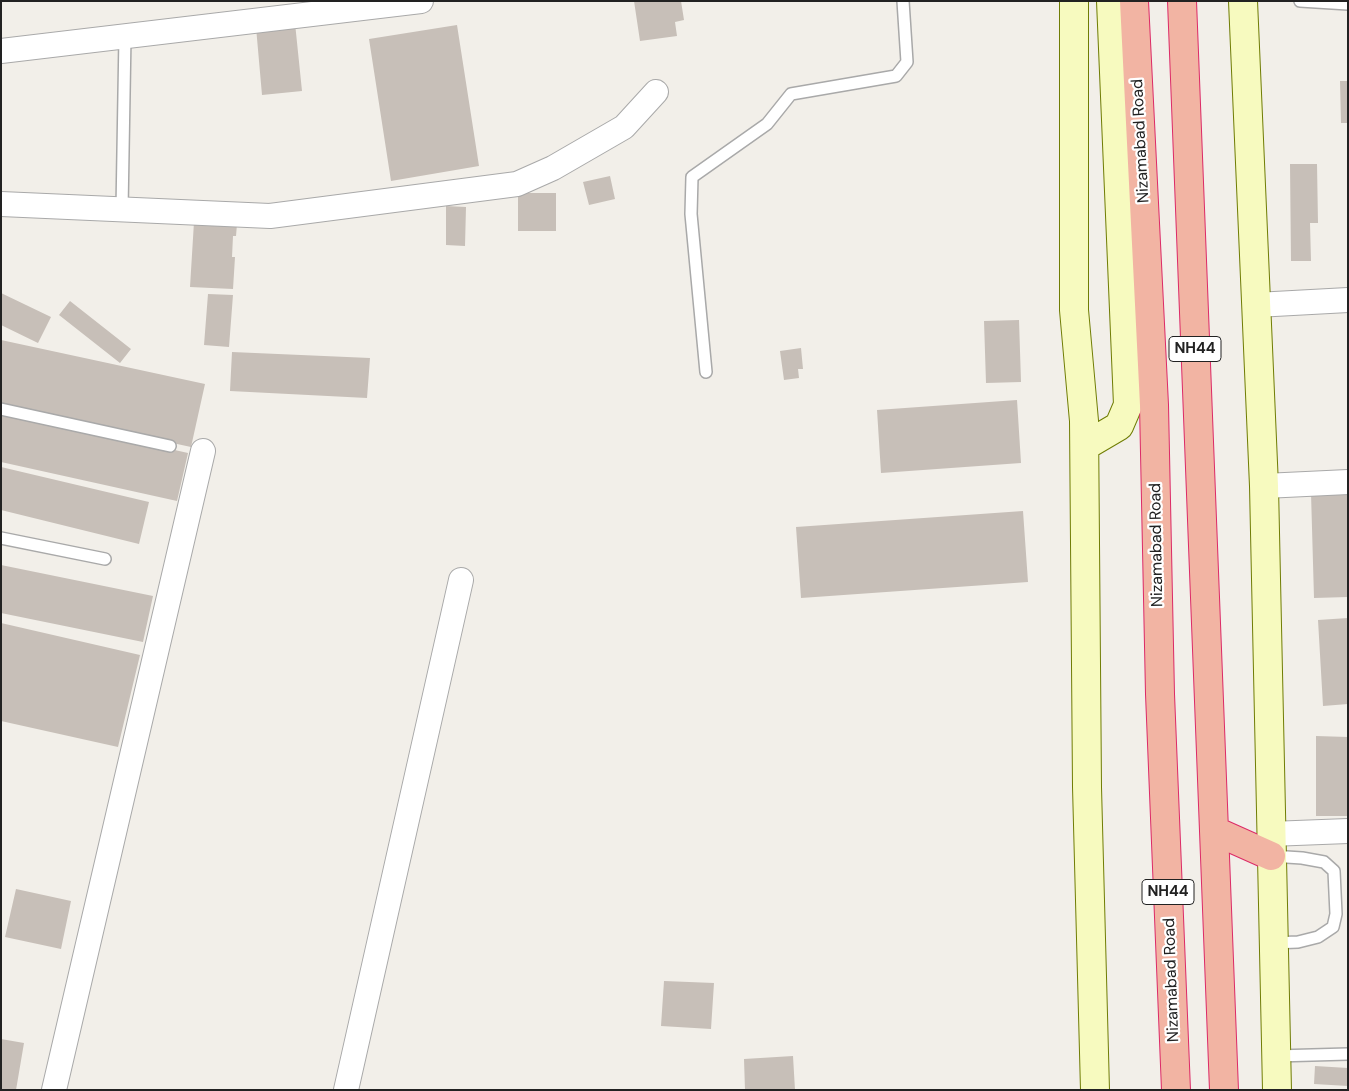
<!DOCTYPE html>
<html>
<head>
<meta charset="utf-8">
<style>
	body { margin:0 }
	#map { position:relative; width:1349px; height:1091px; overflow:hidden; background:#f2efe9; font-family:"DM Sans",sans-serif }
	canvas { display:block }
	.frame { position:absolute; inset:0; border:2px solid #222; pointer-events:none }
</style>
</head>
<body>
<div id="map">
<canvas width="1349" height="1091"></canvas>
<div class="frame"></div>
</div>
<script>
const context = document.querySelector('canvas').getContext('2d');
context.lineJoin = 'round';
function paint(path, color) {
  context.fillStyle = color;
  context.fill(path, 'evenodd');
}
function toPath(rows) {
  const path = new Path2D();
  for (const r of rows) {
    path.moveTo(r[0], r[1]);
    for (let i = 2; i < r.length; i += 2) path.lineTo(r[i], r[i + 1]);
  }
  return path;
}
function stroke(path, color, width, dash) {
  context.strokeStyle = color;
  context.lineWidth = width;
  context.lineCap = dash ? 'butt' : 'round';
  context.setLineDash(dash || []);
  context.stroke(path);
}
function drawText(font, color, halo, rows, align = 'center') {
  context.font = font + ' "DM Sans",sans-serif';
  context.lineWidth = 4.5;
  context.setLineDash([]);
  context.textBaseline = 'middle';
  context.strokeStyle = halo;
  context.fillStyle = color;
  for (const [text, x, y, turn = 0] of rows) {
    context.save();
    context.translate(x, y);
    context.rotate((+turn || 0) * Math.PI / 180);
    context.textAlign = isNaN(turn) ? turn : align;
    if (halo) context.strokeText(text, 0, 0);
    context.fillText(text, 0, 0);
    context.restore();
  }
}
const building = toPath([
	[634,1,681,1,684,20,675,22,677,36,640,41],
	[295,23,302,91,262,95,256,27],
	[457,25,479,166,391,181,369,39],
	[1340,81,1348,81,1348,123,1341,123],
	[1290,164,1317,164,1318,223,1310,223,1311,261,1291,261],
	[610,176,615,199,589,205,583,182],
	[518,193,556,193,556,231,518,231],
	[446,206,466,207,465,246,446,245],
	[194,222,237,224,236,236,233,236,232,257,235,257,233,289,190,287],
	[1,293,51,317,38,343,1,325],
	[208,294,233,295,229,347,204,345],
	[70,301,131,349,120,363,59,315],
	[1019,320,1021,382,986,383,984,321],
	[1,340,205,384,191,447,1,406],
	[801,348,803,369,798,369,799,378,784,380,780,351],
	[232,352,370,358,367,398,230,391],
	[1017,400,1021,463,881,473,877,410],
	[1,411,188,453,177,501,1,462],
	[1,467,149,502,139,544,1,510],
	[1348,492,1348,597,1314,598,1311,493],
	[1023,511,1028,582,801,598,796,527],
	[1,565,153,596,143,642,1,613],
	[1348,618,1348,704,1323,706,1318,620],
	[1,623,140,655,118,747,1,721],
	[1316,736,1348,737,1348,816,1316,816],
	[16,889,71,901,61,949,5,937],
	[664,981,714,983,711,1029,661,1026],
	[1,1039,24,1043,16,1090,1,1090],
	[793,1056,795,1090,745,1090,744,1059],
	[1315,1066,1348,1068,1348,1086,1314,1084]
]);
const service = toPath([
	[1300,1,1348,4],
	[122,209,125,36],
	[706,372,691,214,692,177,767,124,791,94,896,76,907,62,903,1],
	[1,409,170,446],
	[1,538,105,559],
	[1271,856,1302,858,1324,862,1334,871,1336,914,1333,927,1318,937,1298,942,1273,943],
	[1276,1056,1348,1054]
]);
const minor = toPath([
	[1,51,421,1],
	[1,204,270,216,517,184,553,168,624,127,656,92],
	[1256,305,1348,300],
	[1264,486,1348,482],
	[1270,834,1348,831],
	[54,1090,203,451],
	[346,1090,461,580]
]);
const secondary = toPath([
	[1074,1,1074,310,1084,421,1087,787,1095,1090],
	[1243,1,1264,486,1277,1090],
	[1085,446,1119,426,1128,405,1111,1]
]);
const trunk = toPath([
	[1134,1,1154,405,1160,694,1176,1090],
	[1182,1,1224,1090],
	[1215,831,1271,856]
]);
const shields = [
	[1195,349,52],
	[1168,892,52]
];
const shieldNames = [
	["NH44",1195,349],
	["NH44",1168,892]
];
const streetNames = [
	["Nizamabad Road",1141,141,-93],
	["Nizamabad Road",1157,545,-91],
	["Nizamabad Road",1172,980,-92]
];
paint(building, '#c7bfb8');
stroke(service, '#a9a9a9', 14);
stroke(minor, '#a9a9a9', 26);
stroke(secondary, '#707d05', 30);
stroke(trunk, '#dc2a67', 30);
stroke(service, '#fff', 11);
stroke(minor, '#fff', 24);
stroke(secondary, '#f7fabf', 28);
stroke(trunk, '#f2b4a3', 28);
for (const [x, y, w] of shields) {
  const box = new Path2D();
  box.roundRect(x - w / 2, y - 12.5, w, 25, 4);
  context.fillStyle = '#fff';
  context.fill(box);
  stroke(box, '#222', 1);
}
drawText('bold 15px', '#222', null, shieldNames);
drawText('16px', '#222', '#fff', streetNames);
</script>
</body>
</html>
